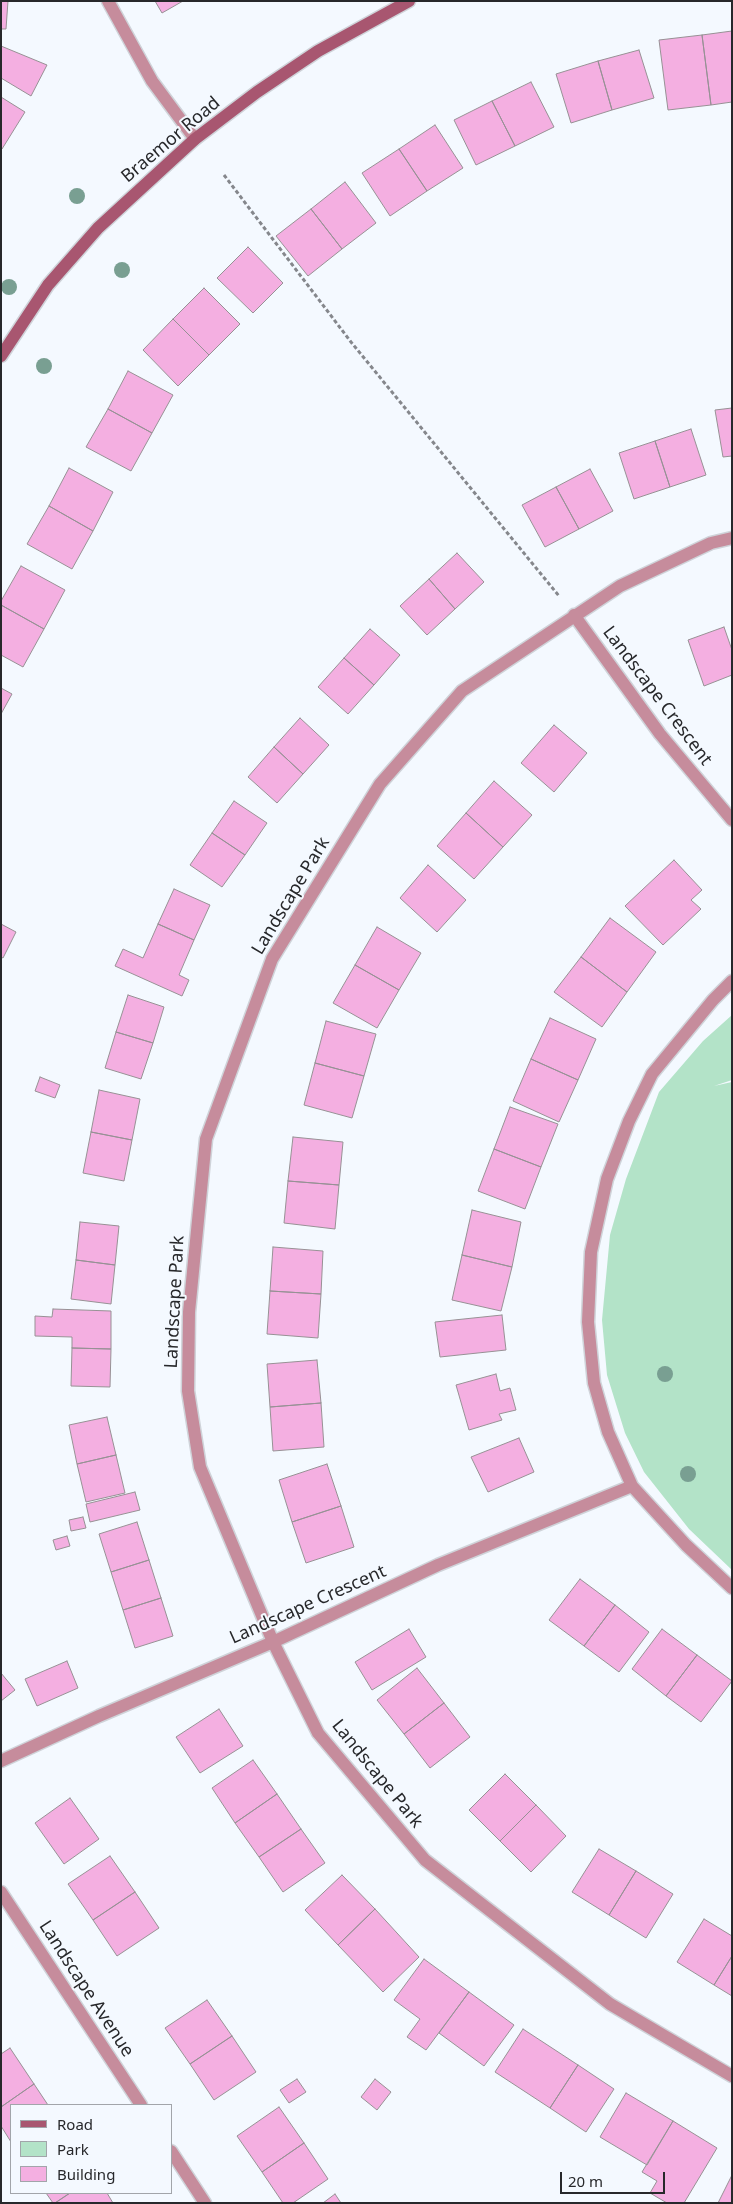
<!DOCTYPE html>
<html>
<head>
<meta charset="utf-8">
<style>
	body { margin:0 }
	#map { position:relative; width:733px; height:2204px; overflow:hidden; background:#f4f9ff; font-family:"Noto Sans",sans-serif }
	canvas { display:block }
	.frame { position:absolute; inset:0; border:2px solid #27282b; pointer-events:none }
	.legend { position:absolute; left:10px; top:2104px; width:162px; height:90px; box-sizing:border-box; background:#f4f9ff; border:1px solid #a2a5aa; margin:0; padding:6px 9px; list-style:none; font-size:15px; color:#27282b }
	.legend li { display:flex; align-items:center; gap:10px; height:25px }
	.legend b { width:25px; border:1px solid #a2a5aa }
	.scale { position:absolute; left:560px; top:2172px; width:105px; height:22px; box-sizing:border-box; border:2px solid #27282b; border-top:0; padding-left:6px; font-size:15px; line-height:18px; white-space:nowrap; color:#27282b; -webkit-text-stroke:4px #f4f9ff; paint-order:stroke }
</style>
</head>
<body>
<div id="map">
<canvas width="733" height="2204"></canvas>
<div class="frame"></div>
<ul class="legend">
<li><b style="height:6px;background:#a85670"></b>Road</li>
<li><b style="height:14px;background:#b3e3c8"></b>Park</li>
<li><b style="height:14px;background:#f4afe1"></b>Building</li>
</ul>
<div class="scale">20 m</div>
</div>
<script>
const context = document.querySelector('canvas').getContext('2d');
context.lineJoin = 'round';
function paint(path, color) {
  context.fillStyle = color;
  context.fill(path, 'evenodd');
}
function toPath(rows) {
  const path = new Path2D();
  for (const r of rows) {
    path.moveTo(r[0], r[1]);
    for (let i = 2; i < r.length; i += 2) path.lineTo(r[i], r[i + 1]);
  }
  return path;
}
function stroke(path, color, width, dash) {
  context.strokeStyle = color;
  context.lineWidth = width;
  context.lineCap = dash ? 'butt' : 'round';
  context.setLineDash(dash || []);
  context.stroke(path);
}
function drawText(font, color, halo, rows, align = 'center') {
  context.font = font + ' "Noto Sans",sans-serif';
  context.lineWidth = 4;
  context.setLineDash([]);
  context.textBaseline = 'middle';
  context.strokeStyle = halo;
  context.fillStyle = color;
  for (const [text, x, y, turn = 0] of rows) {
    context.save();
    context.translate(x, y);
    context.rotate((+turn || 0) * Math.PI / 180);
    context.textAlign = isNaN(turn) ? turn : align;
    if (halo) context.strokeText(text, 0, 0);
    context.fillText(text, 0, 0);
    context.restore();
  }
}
const green = toPath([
	[732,1015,732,1080,714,1086,732,1082,732,1570,689,1529,644,1472,625,1433,607,1375,602,1320,610,1235,626,1179,659,1092,703,1041]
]);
const building = toPath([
	[1,1,8,1,6,29,1,29,1,1],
	[155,1,183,1,162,13,155,1],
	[732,31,732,102,711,105,702,35,732,31],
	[702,35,711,105,668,110,659,40,702,35],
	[1,46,47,65,31,96,1,78,1,46],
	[639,50,654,98,612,110,598,61,639,50],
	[598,61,612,110,571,123,556,74,598,61],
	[531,82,554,127,515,146,492,101,531,82],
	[1,97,25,112,2,149,1,148,1,97],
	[492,101,515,146,476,165,454,120,492,101],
	[435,125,463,168,427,191,399,149,435,125],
	[399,149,427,191,390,216,362,173,399,149],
	[345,182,376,223,342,249,311,209,345,182],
	[311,209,342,249,308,276,276,236,311,209],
	[248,247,283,283,253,313,217,278,248,247],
	[204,288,240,324,209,355,173,319,204,288],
	[173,319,209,355,178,386,143,350,173,319],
	[128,371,173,395,152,433,108,409,128,371],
	[732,408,732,456,723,457,715,410,732,408],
	[108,409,152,433,131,471,86,447,108,409],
	[691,429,706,475,670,487,655,441,691,429],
	[655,441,670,487,634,499,619,453,655,441],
	[69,468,113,492,93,531,49,506,69,468],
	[590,469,613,511,579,529,556,487,590,469],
	[556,487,579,529,545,547,522,505,556,487],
	[49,506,93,531,72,569,27,544,49,506],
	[457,553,484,582,455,609,429,579,457,553],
	[21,566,65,590,44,629,1,605,1,601,21,566],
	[429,579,455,609,427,635,400,606,429,579],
	[1,605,44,629,23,667,1,655,1,605],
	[724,627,732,650,732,675,704,686,688,640,724,627],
	[370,629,400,655,374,685,344,658,370,629],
	[344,658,374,685,348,714,318,687,344,658],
	[1,688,12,694,1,714,1,688],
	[300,718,329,745,303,774,274,747,300,718],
	[554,725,587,753,554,792,521,763,554,725],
	[274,747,303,774,277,803,248,777,274,747],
	[494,781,532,815,503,847,466,813,494,781],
	[234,801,267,823,245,855,212,833,234,801],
	[466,813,503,847,474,879,437,846,466,813],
	[212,833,245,855,222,887,190,865,212,833],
	[674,860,702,890,691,900,701,909,663,945,625,906,674,860],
	[428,865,466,900,437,932,400,898,428,865],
	[174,889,210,905,194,940,158,924,174,889],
	[610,918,656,952,627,992,581,957,610,918],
	[1,924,16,932,3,958,1,957,1,924],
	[158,924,194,940,179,975,189,980,182,996,115,966,123,949,143,958,158,924],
	[377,927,421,953,399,990,355,965,377,927],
	[581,957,627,992,602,1027,554,992,581,957],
	[355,965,399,990,377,1028,333,1003,355,965],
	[128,995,164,1007,153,1043,116,1032,128,995],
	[550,1018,596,1039,578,1080,531,1059,550,1018],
	[326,1021,376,1034,364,1076,315,1063,326,1021],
	[116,1032,153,1043,141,1079,105,1068,116,1032],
	[531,1059,578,1080,559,1122,513,1101,531,1059],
	[315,1063,364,1076,352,1118,304,1105,315,1063],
	[40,1077,60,1085,55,1098,35,1091,40,1077],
	[99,1090,140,1099,132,1140,91,1132,99,1090],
	[510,1107,558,1124,541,1167,494,1149,510,1107],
	[91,1132,132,1140,124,1181,83,1173,91,1132],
	[293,1137,343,1142,339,1185,288,1181,293,1137],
	[494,1149,541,1167,525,1209,478,1191,494,1149],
	[288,1181,339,1185,335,1229,284,1223,288,1181],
	[472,1210,521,1222,512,1267,462,1255,472,1210],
	[80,1222,119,1226,115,1265,76,1260,80,1222],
	[273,1247,323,1251,321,1294,270,1291,273,1247],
	[462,1255,512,1267,501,1311,452,1300,462,1255],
	[76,1260,115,1265,111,1304,71,1299,76,1260],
	[270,1291,321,1294,318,1338,267,1334,270,1291],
	[53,1309,111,1311,111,1349,72,1348,72,1337,35,1336,35,1316,52,1317,53,1309],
	[502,1315,506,1350,440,1357,435,1322,502,1315],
	[72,1348,111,1349,110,1387,71,1386,72,1348],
	[317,1360,321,1403,270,1407,267,1364,317,1360],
	[496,1374,500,1391,510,1388,516,1410,499,1414,502,1420,469,1430,456,1385,496,1374],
	[321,1403,324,1447,273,1451,270,1407,321,1403],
	[107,1417,116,1455,77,1464,69,1425,107,1417],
	[519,1438,534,1472,488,1492,471,1457,519,1438],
	[116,1455,125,1493,86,1502,77,1464,116,1455],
	[327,1464,341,1506,292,1522,279,1480,327,1464],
	[135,1492,140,1510,90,1522,86,1504,135,1492],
	[341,1506,354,1547,306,1563,292,1522,341,1506],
	[83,1517,86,1528,71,1531,69,1520,83,1517],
	[137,1522,149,1560,111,1572,99,1534,137,1522],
	[67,1536,70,1546,56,1550,53,1540,67,1536],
	[149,1560,161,1598,123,1610,111,1572,149,1560],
	[580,1579,615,1605,584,1646,549,1620,580,1579],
	[161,1598,173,1636,135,1648,123,1610,161,1598],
	[615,1605,649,1632,619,1672,584,1646,615,1605],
	[409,1629,426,1657,372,1690,355,1662,409,1629],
	[662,1629,697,1655,666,1696,632,1669,662,1629],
	[697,1655,732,1681,701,1722,666,1696,697,1655],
	[67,1661,78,1688,37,1706,25,1679,67,1661],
	[417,1668,444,1703,404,1734,377,1700,417,1668],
	[1,1673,15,1690,1,1701,1,1673],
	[444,1703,470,1737,430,1768,404,1734,444,1703],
	[219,1709,243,1746,200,1773,176,1737,219,1709],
	[253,1760,277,1794,235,1823,212,1788,253,1760],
	[505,1774,536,1805,500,1841,469,1810,505,1774],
	[277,1794,301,1829,259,1857,235,1823,277,1794],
	[70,1798,99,1839,64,1864,35,1823,70,1798],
	[536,1805,566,1836,531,1872,500,1841,536,1805],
	[301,1829,325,1863,283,1892,259,1857,301,1829],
	[599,1849,636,1871,609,1915,572,1892,599,1849],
	[110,1856,135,1892,93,1920,68,1884,110,1856],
	[636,1871,673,1894,646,1938,609,1915,636,1871],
	[342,1875,375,1909,338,1945,305,1910,342,1875],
	[135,1892,159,1928,117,1956,93,1920,135,1892],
	[375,1909,419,1957,383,1992,338,1945,375,1909],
	[704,1919,732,1936,732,1956,714,1985,677,1962,704,1919],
	[732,1956,732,1996,714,1985,732,1956],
	[424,1959,469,1992,426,2050,407,2037,420,2019,394,2000,424,1959],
	[469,1992,514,2025,484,2066,439,2033,469,1992],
	[207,2000,232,2036,190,2064,165,2028,207,2000],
	[523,2029,578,2065,550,2108,495,2072,523,2029],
	[232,2036,256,2072,214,2100,190,2064,232,2036],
	[10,2048,34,2084,1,2107,1,2054,10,2048],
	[578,2065,614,2089,586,2132,550,2108,578,2065],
	[297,2079,306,2092,289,2103,280,2090,297,2079],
	[375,2079,391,2092,377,2110,361,2097,375,2079],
	[34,2084,48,2105,11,2105,11,2142,1,2126,1,2107,34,2084],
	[626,2093,673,2121,647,2165,600,2137,626,2093],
	[279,2107,304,2143,262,2172,237,2136,279,2107],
	[673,2121,717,2148,684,2203,667,2203,650,2193,657,2181,642,2172,673,2121],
	[304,2143,328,2179,293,2203,283,2203,262,2172,304,2143],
	[732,2175,732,2203,718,2203,732,2175],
	[46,2193,70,2193,55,2203,53,2203,46,2193],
	[70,2193,107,2193,113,2203,55,2203,70,2193],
	[335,2194,341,2203,323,2203,335,2194]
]);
const path = toPath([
	[224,175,351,342,559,596]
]);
const minor = toPath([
	[108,1,152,81,195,139],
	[732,538,711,543,620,586,462,691,380,784,272,959,206,1139,189,1312,188,1391,200,1467,273,1642,318,1733,425,1860,610,2004,732,2076],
	[574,615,660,734,732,820],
	[732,981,713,1000,652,1074,629,1121,607,1179,591,1252,588,1322,594,1383,608,1432,632,1486,686,1545,732,1588],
	[1,1761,99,1716,273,1642,438,1565,632,1486],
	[1,1892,141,2105],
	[171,2151,205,2203]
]);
const secondary = toPath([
	[1,356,48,285,98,228,195,139,257,92,318,51,409,1]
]);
const trees = [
	[77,196],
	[122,270],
	[9,287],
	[44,366],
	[665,1374],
	[688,1474]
];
const streetNames = [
	["Braemor Road",171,140,-40],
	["Landscape Crescent",657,696,53],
	["Landscape Park",291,896,-59],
	["Landscape Park",175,1302,-87],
	["Landscape Crescent",308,1605,-24],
	["Landscape Park",377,1774,51],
	["Landscape Avenue",86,1989,57]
];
paint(green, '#b3e3c8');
paint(building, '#f4afe1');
stroke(building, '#979195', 1);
stroke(minor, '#cfd3d9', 15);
stroke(secondary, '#cfd3d9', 15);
stroke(path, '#85878c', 3, [4, 2.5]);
stroke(minor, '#c68c9c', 12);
stroke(secondary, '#a85670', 12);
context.fillStyle = '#799f92';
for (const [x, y] of trees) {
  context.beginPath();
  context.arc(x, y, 8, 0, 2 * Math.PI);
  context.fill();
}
drawText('18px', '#27282b', '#f4f9ff', streetNames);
</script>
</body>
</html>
